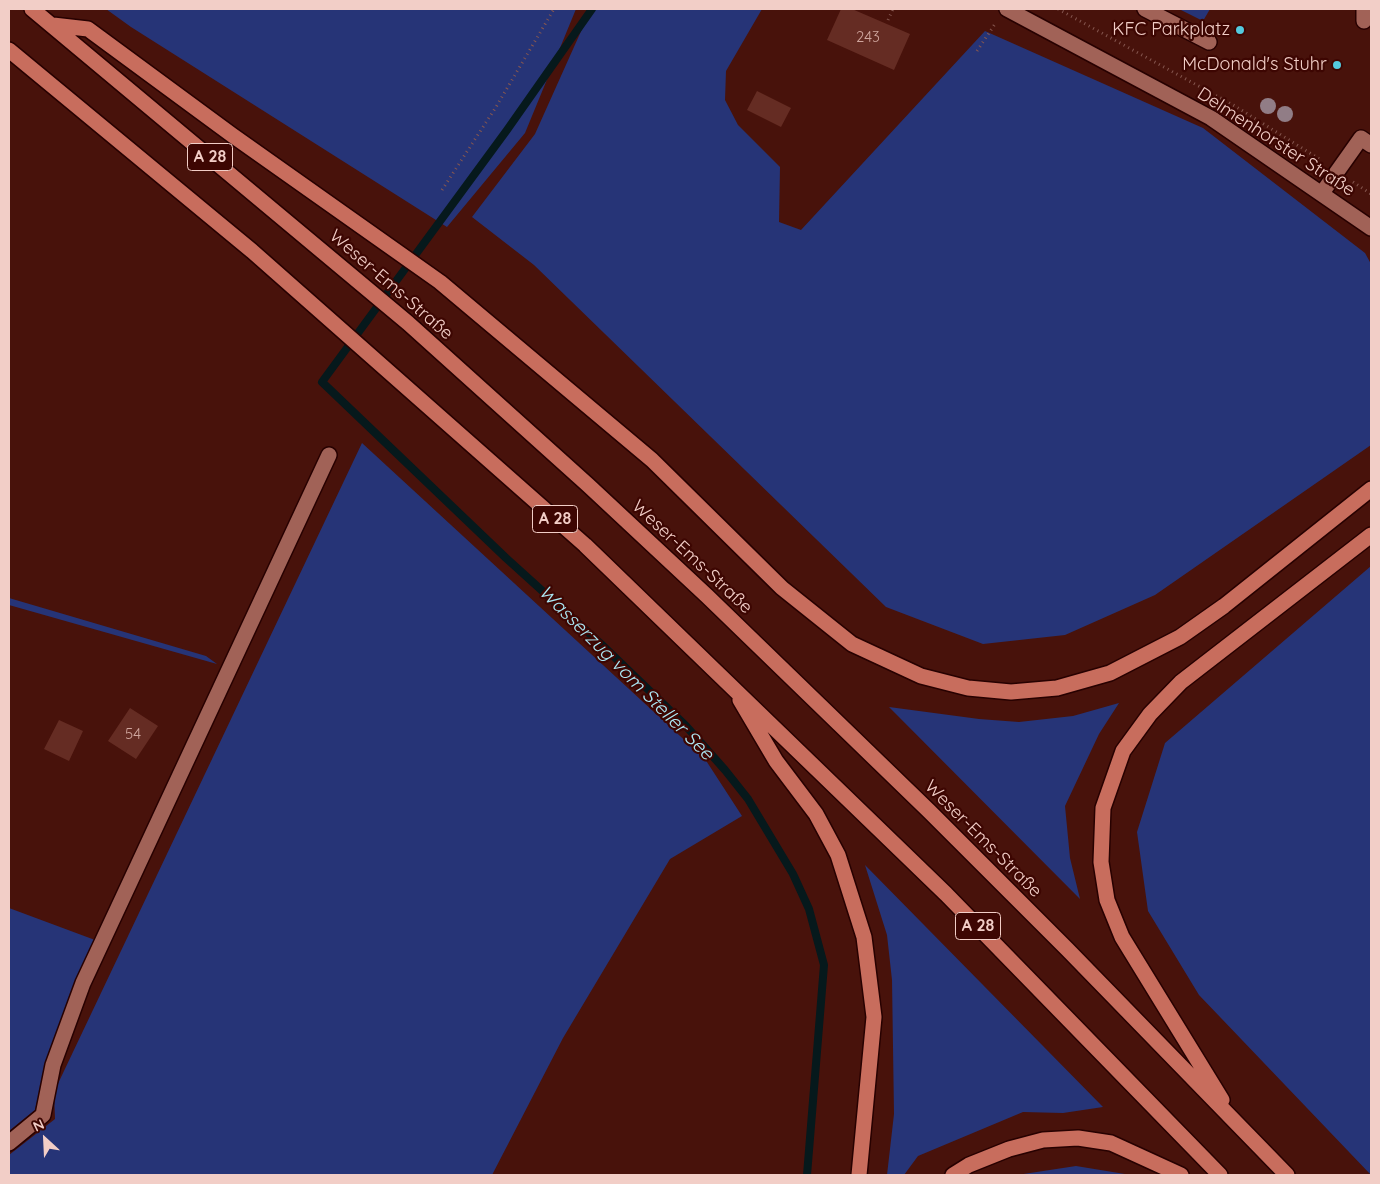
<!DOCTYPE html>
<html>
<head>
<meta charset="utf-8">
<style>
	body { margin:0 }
	#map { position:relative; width:1380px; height:1184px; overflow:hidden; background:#48120b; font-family:Quicksand,sans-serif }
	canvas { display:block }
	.frame { position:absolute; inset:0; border:10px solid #f2cec7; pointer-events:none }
	.north { position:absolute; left:20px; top:1114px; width:50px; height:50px; -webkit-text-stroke:4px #3d0602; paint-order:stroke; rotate:335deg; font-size:14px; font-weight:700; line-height:20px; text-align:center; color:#f2cec7 }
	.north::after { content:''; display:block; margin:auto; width:18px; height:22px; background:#f2cec7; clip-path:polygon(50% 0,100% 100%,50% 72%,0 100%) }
</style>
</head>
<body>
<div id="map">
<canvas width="1380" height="1184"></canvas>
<div class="frame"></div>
<div class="north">N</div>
</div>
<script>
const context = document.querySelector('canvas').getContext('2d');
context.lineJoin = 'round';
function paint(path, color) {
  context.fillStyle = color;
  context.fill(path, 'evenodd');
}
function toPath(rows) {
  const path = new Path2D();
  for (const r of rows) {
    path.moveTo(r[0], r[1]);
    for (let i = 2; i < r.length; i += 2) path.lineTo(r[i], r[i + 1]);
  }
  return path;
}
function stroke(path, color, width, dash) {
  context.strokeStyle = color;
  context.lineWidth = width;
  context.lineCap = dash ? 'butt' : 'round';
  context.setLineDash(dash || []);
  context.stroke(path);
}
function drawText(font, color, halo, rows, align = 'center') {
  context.font = font + ' Quicksand,sans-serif';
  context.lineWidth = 4.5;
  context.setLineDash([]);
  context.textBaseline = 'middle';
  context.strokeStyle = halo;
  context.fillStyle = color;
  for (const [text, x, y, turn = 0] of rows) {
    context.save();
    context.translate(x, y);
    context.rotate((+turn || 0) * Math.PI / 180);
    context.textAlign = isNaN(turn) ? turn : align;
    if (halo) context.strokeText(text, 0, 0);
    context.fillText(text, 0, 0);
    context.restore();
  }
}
const green = toPath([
	[106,9,576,9,525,133,447,227,131,27],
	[591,9,762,9,726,71,725,100,738,125,780,167,779,222,801,230,985,31,1203,128,1365,253,1371,264,1371,445,1155,595,1065,635,983,644,886,607,534,265,472,217,535,134],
	[1179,9,1210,9,1203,21],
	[362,443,705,759,742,816,670,859,563,1038,492,1175,9,1175,9,1155,55,1119,54,1092],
	[1371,566,1371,1175,1199,995,1148,911,1137,832,1165,743],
	[9,598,206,656,217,664,9,605],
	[1119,703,1099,734,1065,806,1070,858,1080,899,889,707,979,719,1019,722,1073,716],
	[865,865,1103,1107,1063,1113,1023,1112,918,1156,904,1175,887,1175,894,1114,892,980,887,935],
	[9,908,95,940,45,1070,35,1110,9,1131],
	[1076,1166,1131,1175,1017,1175]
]);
const stream = toPath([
	[592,9,507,130,322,382,506,558,601,644,686,726,725,770,748,799,793,874,809,909,824,965,807,1175]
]);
const building = toPath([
	[841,9,852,9,910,34,894,70,827,40],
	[757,91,791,108,781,127,747,110],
	[130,708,158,726,136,759,108,741],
	[59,720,83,731,69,761,44,749]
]);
const path = toPath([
	[1058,9,1235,106,1321,160],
	[888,20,893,9],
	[977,51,995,24],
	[1353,182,1371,194],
	[442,190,496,107,554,9]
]);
const service = toPath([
	[1145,9,1209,42],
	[1364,9,1364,21],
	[1322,193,1361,138,1371,145],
	[9,1143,43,1115,53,1065,83,983,329,455]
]);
const tertiary = toPath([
	[1007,9,1211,118,1371,228]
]);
const motorway = toPath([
	[32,9,408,323,588,485,707,596,929,811,1067,949,1287,1175],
	[53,25,88,29,232,135,440,282,652,460,782,588,852,644,921,676,968,688,1011,692,1057,688,1110,673,1180,637,1224,606,1371,489],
	[9,50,252,251,585,545,946,894,1220,1175],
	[740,700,776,761,816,814,838,855,864,937,874,1017,859,1175],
	[1222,1100,1122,937,1107,900,1101,862,1103,808,1123,751,1150,714,1181,682,1371,535],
	[953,1175,969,1165,1009,1149,1043,1140,1078,1138,1111,1143,1181,1175]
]);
const trees = [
	[1268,106],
	[1285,114]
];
const markers = [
	[1240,30,5,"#54cade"],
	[1337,65,5,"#54cade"]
];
const numberNames = [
	["243",868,37],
	["54",133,734]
];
const shields = [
	[210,157,45],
	[555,519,45],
	[978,926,45]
];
const shieldNames = [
	["A 28",210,157],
	["A 28",555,519],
	["A 28",978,926]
];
const poiNames = [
	["KFC Parkplatz",1230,30],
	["McDonald's Stuhr",1327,65]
];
const streetNames = [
	["Delmenhorster Straße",1276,142,33],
	["Weser-Ems-Straße",391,285,41],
	["Weser-Ems-Straße",692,557,43],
	["Weser-Ems-Straße",983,839,45]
];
const waterNames = [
	["Wasserzug vom Steller See",626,673,45]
];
paint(green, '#263477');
stroke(stream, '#06191c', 8);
paint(building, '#652c23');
stroke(service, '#270100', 18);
stroke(tertiary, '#270100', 18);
stroke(motorway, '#270100', 18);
stroke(path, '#865750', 3, [1, 4]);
stroke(service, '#a16257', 15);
stroke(tertiary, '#a16257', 15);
stroke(motorway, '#c86d5d', 15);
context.fillStyle = '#917d86';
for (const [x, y] of trees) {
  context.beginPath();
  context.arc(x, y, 8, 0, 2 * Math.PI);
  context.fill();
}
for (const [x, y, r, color] of markers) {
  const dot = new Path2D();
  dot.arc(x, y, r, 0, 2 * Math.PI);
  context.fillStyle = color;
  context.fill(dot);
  stroke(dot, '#3d0602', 2);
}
drawText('15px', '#cfa69e', null, numberNames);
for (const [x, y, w] of shields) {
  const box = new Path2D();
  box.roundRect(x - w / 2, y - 13.5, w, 27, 4);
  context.fillStyle = '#3d0602';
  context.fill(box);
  stroke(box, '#f2cec7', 1);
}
drawText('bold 16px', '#f2cec7', null, shieldNames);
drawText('18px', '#f2cec7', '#3d0602', poiNames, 'right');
drawText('18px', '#f2cec7', '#3d0602', streetNames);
drawText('italic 19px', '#ace8f4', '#3d0602', waterNames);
</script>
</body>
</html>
